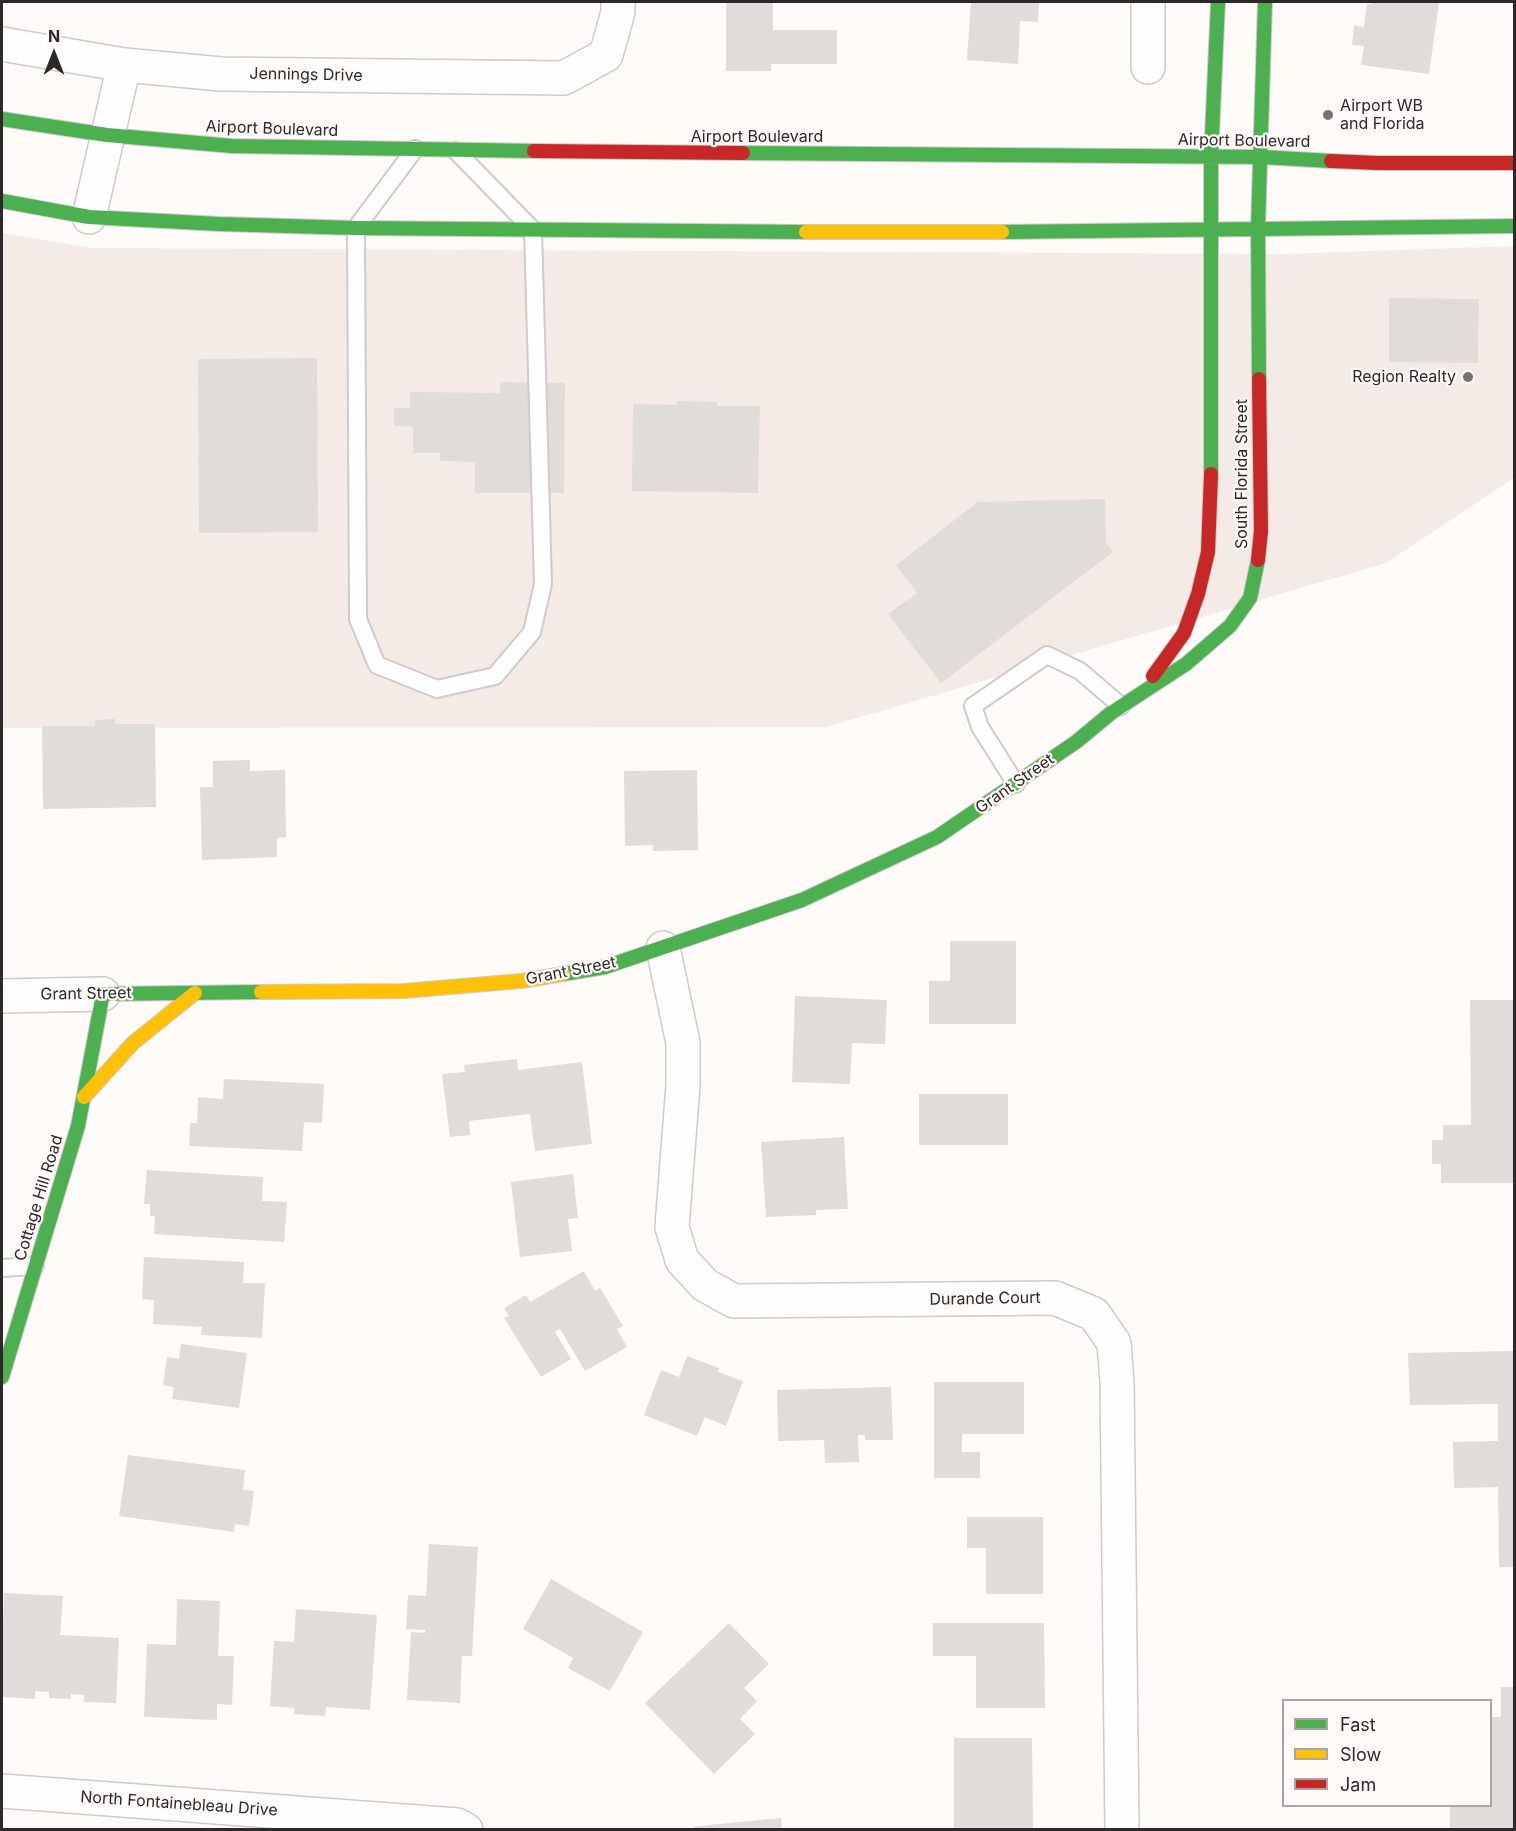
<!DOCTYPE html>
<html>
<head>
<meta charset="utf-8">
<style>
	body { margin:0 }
	#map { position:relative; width:1516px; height:1831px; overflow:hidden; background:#fefbf9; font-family:Inter,sans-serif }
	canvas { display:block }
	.frame { position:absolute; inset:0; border:3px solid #2c2928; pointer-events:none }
	.legend { position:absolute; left:1282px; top:1699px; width:210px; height:108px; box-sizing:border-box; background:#fffaf8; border:2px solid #aba6a5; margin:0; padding:8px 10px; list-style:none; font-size:18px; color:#2c2928 }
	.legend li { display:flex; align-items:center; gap:12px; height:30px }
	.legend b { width:30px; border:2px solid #aba6a5 }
	.north { position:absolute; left:24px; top:24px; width:60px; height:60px; -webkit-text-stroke:4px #fffaf8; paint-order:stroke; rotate:0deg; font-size:16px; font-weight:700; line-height:24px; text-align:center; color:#2c2928 }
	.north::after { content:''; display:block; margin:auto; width:21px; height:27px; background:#2c2928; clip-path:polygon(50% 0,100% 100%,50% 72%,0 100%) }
</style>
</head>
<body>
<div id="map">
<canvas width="1516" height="1831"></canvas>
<div class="frame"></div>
<ul class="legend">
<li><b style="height:8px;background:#4caf50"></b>Fast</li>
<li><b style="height:8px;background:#ffc107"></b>Slow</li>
<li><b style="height:8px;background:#c62828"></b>Jam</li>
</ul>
<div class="north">N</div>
</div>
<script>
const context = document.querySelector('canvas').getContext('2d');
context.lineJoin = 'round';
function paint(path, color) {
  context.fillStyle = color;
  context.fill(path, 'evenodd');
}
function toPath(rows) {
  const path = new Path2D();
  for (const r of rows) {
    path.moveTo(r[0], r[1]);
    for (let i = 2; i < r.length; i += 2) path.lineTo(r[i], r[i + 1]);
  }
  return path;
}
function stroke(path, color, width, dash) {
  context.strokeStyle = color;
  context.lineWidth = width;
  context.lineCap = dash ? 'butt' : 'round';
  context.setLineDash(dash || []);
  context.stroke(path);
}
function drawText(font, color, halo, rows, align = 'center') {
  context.font = font + ' Inter,sans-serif';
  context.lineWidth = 4.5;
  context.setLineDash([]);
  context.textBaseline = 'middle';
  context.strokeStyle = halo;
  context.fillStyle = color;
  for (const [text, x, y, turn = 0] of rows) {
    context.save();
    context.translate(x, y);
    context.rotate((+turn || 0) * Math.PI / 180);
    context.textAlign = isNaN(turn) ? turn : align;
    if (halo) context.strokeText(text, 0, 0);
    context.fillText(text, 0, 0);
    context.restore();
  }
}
const built = toPath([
	[2,233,93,248,1286,254,1514,246,1514,478,1386,563,826,727,2,728]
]);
const building = toPath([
	[726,2,773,2,773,30,837,30,837,64,771,64,771,71,726,71],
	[971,2,1039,2,1038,22,1020,21,1018,64,967,60],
	[1371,2,1439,2,1429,74,1361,65,1364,46,1352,45,1354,25,1364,27,1367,4,1371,4],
	[1389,298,1479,299,1478,363,1389,362],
	[317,358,318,532,199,533,198,359],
	[500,382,565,383,564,493,475,493,475,462,440,461,440,453,413,453,413,427,394,426,394,408,410,408,410,392,500,393],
	[677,401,717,402,717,406,760,406,758,493,632,491,633,404,677,405],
	[1105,499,1106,543,1113,552,941,683,888,614,917,593,896,565,978,502],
	[115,719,115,724,155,724,156,807,43,809,42,726,95,726,95,720],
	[250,760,250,771,285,770,286,837,277,838,277,857,202,860,200,787,213,787,213,761],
	[697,770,698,850,653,851,653,845,625,846,624,771],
	[950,941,1016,941,1016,1024,929,1024,929,981,950,981],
	[795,996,887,1000,885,1044,852,1043,850,1084,792,1082],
	[1470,1000,1514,1000,1514,1183,1441,1183,1441,1164,1432,1164,1432,1140,1443,1140,1443,1125,1471,1125],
	[517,1059,518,1070,582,1062,592,1144,535,1151,530,1114,469,1121,470,1135,450,1137,442,1074,465,1072,464,1065],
	[224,1079,324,1084,322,1123,304,1122,302,1151,189,1146,190,1123,197,1123,198,1097,223,1099],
	[919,1094,1008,1094,1008,1145,919,1145],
	[844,1137,848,1209,816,1210,816,1215,766,1217,761,1142],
	[147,1170,263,1177,262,1201,287,1202,284,1242,154,1234,155,1216,150,1216,150,1204,144,1204],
	[573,1174,578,1218,568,1219,572,1251,520,1257,511,1182],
	[144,1257,244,1262,243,1283,265,1283,262,1338,201,1335,202,1327,153,1324,154,1300,142,1299],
	[584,1271,595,1291,600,1288,623,1326,617,1329,627,1347,585,1371,560,1329,555,1332,571,1359,541,1377,504,1318,509,1316,504,1308,526,1295,530,1302],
	[181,1344,247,1353,239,1408,172,1399,174,1387,163,1385,167,1357,179,1359],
	[1514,1351,1514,1567,1499,1567,1498,1487,1454,1488,1453,1442,1498,1441,1498,1404,1410,1405,1408,1353],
	[687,1356,719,1368,718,1372,743,1381,726,1426,705,1417,697,1436,644,1415,661,1370,679,1377],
	[934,1382,1024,1382,1024,1434,962,1434,962,1452,980,1452,980,1478,934,1478],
	[891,1387,893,1440,865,1440,865,1435,858,1435,859,1462,825,1463,824,1440,778,1441,777,1390],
	[128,1455,245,1470,243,1490,254,1491,249,1526,235,1524,234,1532,119,1516],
	[967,1517,1043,1517,1043,1594,986,1594,986,1548,967,1548],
	[429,1544,478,1547,472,1656,462,1656,460,1703,407,1700,411,1632,425,1633,425,1630,406,1629,408,1595,426,1596],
	[551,1579,643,1632,610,1691,568,1668,573,1658,523,1629],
	[4,1593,63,1596,60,1635,119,1638,116,1703,84,1702,84,1695,71,1694,71,1699,49,1698,49,1692,35,1691,35,1699,2,1697,2,1645],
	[177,1599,220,1601,218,1656,234,1656,232,1705,217,1704,217,1720,144,1717,147,1644,176,1645],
	[296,1609,377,1615,370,1710,326,1707,325,1716,294,1714,294,1708,270,1706,274,1641,294,1642],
	[729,1623,769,1664,744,1688,757,1701,740,1719,755,1734,714,1774,645,1703],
	[933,1623,1044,1623,1045,1708,976,1708,976,1656,933,1656],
	[1501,1687,1514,1687,1514,1830,1450,1830,1450,1806,1490,1806,1490,1717,1501,1717],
	[954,1738,1032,1738,1033,1830,954,1830],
	[781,1818,782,1830,694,1830,694,1827,698,1826]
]);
const lane = toPath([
	[415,149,356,228,358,619,377,665,437,689,495,676,532,632,543,584,533,230,456,151],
	[1016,784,980,727,973,706,1047,655,1080,671,1121,706],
	[2,1268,35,1266]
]);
const street = toPath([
	[2,44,124,65,221,74,564,78,606,55,618,12,618,2],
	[1148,67,1148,2],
	[89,217,124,65],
	[663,948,683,1043,683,1085,672,1227,682,1260,705,1285,734,1301,1055,1298,1094,1314,1114,1343,1117,1382,1122,1830],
	[2,996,103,994],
	[2,1791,457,1825,466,1830]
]);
const fast = toPath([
	[2,119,107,135,232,146,534,151],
	[743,153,1261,157,1331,161],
	[2,201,89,217,219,224,356,228,806,232],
	[1002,232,1514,226],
	[1259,379,1258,228,1265,2],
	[1211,474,1211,157,1218,2],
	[563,974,605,967,802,900,937,837,1076,742,1111,713,1186,664,1230,626,1250,598,1258,560],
	[2,1377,78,1126,103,994,261,992]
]);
const slow = toPath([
	[806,232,1002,232],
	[261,992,404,991,521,981,563,974],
	[84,1097,133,1043,195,993]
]);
const jam = toPath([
	[534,151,743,153],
	[1331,161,1378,163,1514,163],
	[1258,560,1261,531,1259,379],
	[1153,676,1184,633,1198,594,1208,552,1211,474]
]);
const markers = [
	[1328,115,6,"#767271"],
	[1468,377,6,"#767271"]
];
const streetNames = [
	["Jennings Drive",306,75,1],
	["Airport Boulevard",272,129,2],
	["Airport Boulevard",757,137],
	["Airport Boulevard",1244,141,1],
	["South Florida Street",1242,474,-90],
	["Grant Street",1015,784,-35],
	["Grant Street",571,971,-11],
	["Grant Street",86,994,-1],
	["Cottage Hill Road",39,1198,-73],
	["Durande Court",985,1299,-1],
	["North Fontainebleau Drive",179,1804,4]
];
const poiNames = [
	["Airport WB",1340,106],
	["and Florida",1340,124],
	["Region Realty",1456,377,"right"]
];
paint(built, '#f4ebe7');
paint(building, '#dfdcda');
stroke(lane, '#cecbca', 20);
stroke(street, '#cecbca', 36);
stroke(fast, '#cecbca', 16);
stroke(slow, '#cecbca', 16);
stroke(jam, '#cecbca', 16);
stroke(lane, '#fffefe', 16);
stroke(street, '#fffefe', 33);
stroke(fast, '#4caf50', 14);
stroke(slow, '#ffc107', 14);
stroke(jam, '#c62828', 14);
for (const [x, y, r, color] of markers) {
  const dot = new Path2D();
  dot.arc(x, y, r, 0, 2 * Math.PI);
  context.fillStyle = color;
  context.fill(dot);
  stroke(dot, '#fffaf8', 2);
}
drawText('16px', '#2c2928', '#fffaf8', streetNames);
drawText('16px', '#2c2928', '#fffaf8', poiNames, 'left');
</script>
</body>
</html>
